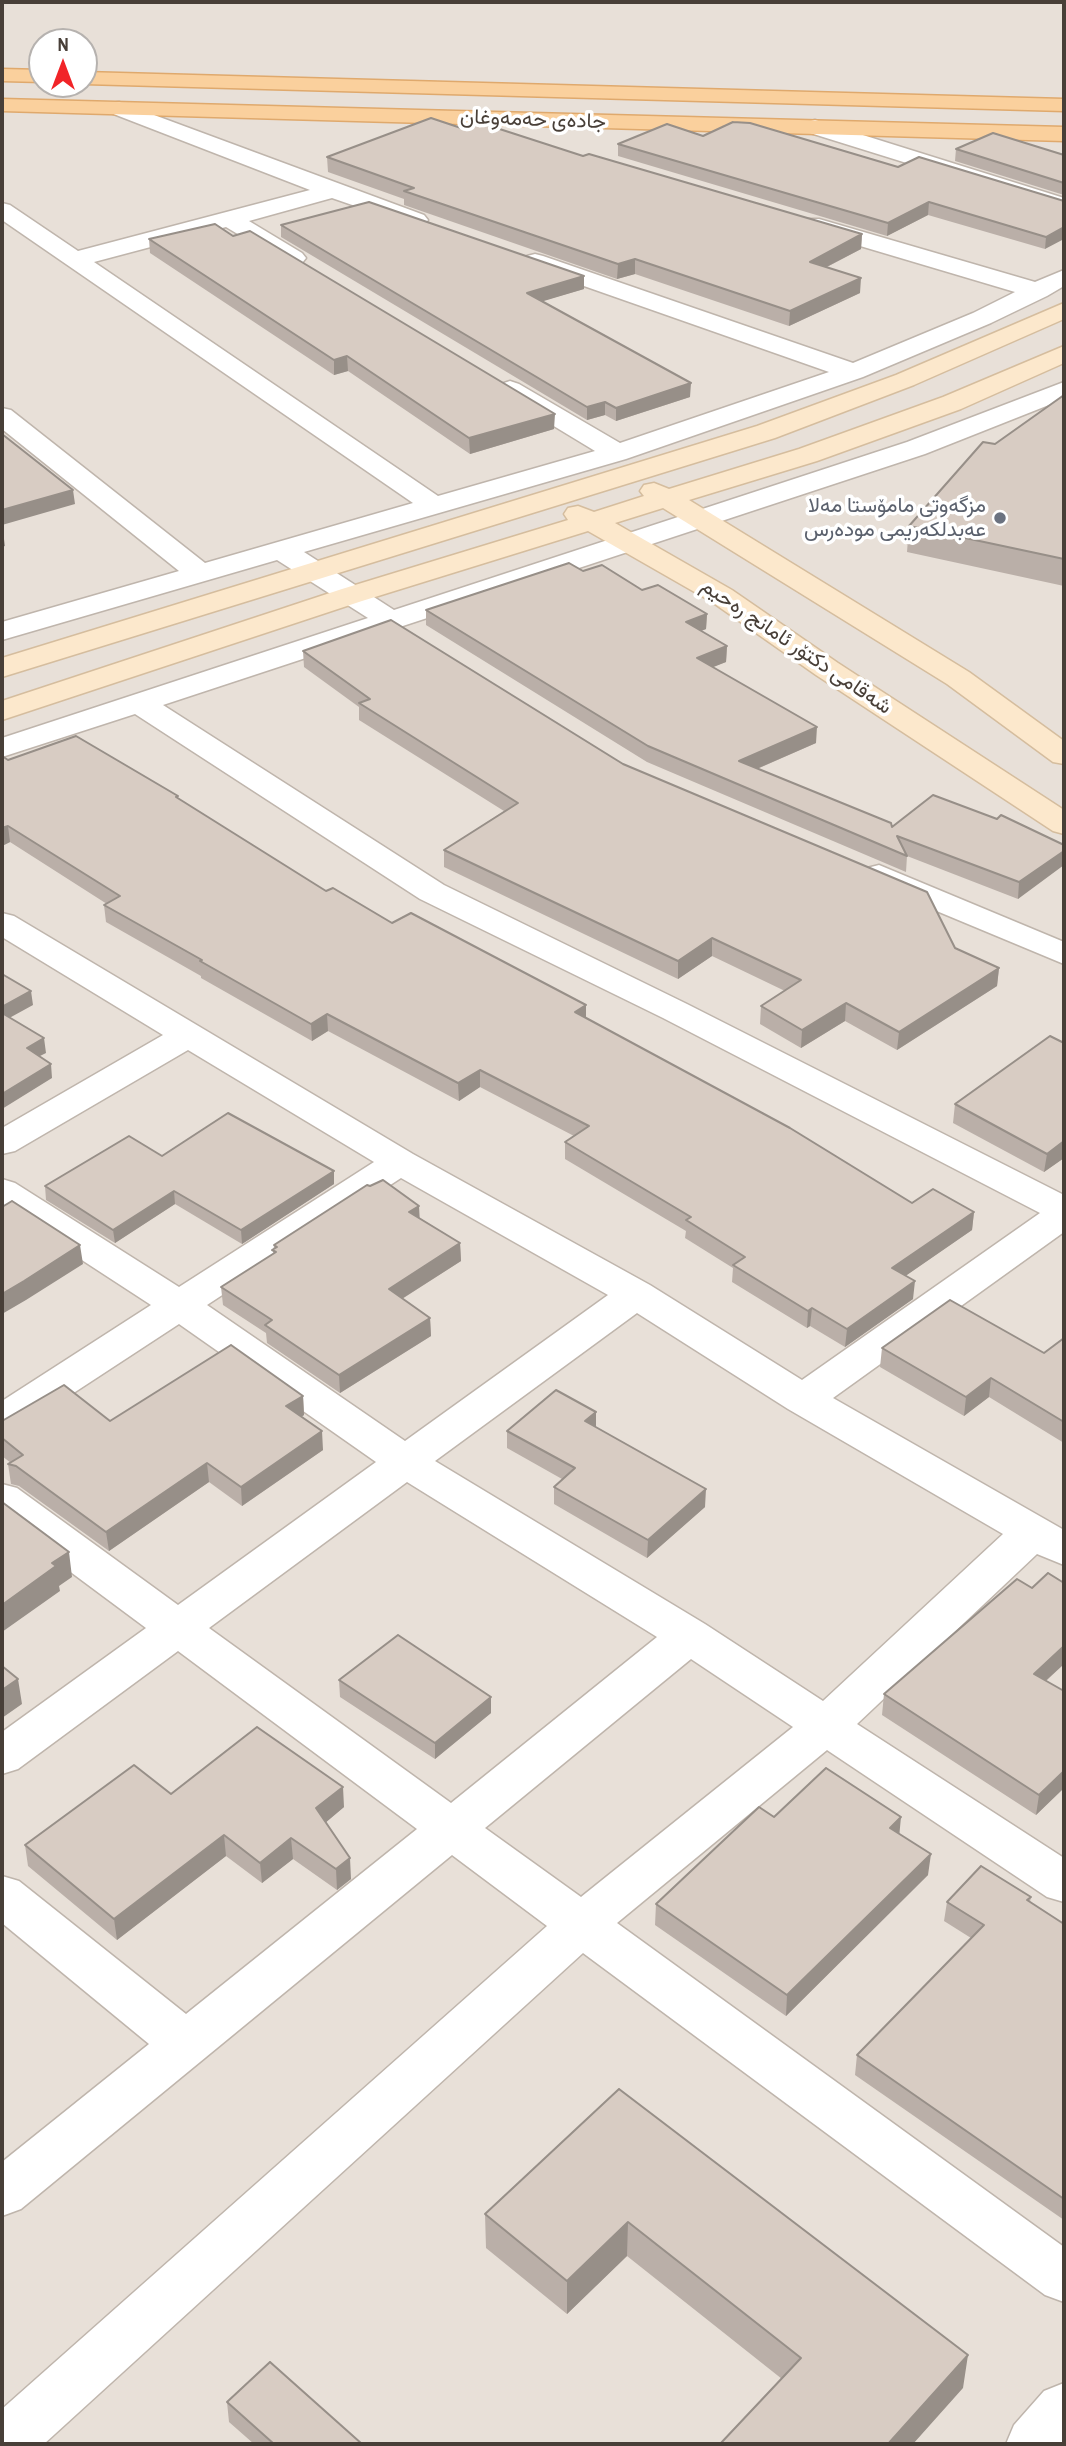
<!DOCTYPE html>
<html>
<head>
<meta charset="utf-8">
<style>
	body { margin:0 }
	#map { position:relative; width:1066px; height:2446px; overflow:hidden; background:#f4efea; font-family:"Archivo Narrow",sans-serif }
	canvas { display:block }
	.frame { position:absolute; inset:0; border:4px solid #483f38; pointer-events:none }
	.north { position:absolute; left:28px; top:28px; width:70px; height:70px; box-sizing:border-box; background:#fff; border:2px solid #b6b2af; border-radius:50%; rotate:0deg; font-size:19px; font-weight:700; line-height:28px; text-align:center; color:#483f38 }
	.north::after { content:''; display:block; margin:auto; width:24px; height:32px; background:#f12428; clip-path:polygon(50% 0,100% 100%,50% 72%,0 100%) }
</style>
</head>
<body>
<div id="map">
<canvas width="1066" height="2446"></canvas>
<div class="frame"></div>
<div class="north">N</div>
</div>
<script>
const context = document.querySelector('canvas').getContext('2d');
context.lineJoin = 'round';
function paint(path, color) {
  context.fillStyle = color;
  context.fill(path, 'evenodd');
}
function toPath(rows) {
  const path = new Path2D();
  for (const r of rows) {
    path.moveTo(r[0], r[1]);
    for (let i = 2; i < r.length; i += 2) path.lineTo(r[i], r[i + 1]);
  }
  return path;
}
function stroke(path, color, width, dash) {
  context.strokeStyle = color;
  context.lineWidth = width;
  context.lineCap = dash ? 'butt' : 'round';
  context.setLineDash(dash || []);
  context.stroke(path);
}
function drawText(font, color, halo, rows, align = 'center') {
  context.font = font + ' "Archivo Narrow",Vazirmatn,sans-serif';
  context.lineWidth = 7;
  context.setLineDash([]);
  context.textBaseline = 'middle';
  context.strokeStyle = halo;
  context.fillStyle = color;
  for (const [text, x, y, turn = 0] of rows) {
    context.save();
    context.translate(x, y);
    context.rotate((+turn || 0) * Math.PI / 180);
    context.textAlign = isNaN(turn) ? turn : align;
    if (halo) context.strokeText(text, 0, 0);
    context.fillText(text, 0, 0);
    context.restore();
  }
}
const residential = toPath([
	[2,2,1064,2,1064,2444,2,2444],
	[42,42,84,42,84,84,42,84]
]);
const street = toPath([
	[119,102,424,215,428,220,424,225,416,227,332,198,249,221,302,253,306,258,302,263,294,265,286,263,226,227,94,262,438,496,595,451,501,394,497,389,501,384,510,381,519,384,620,443,829,372,527,266,523,261,527,256,535,254,543,256,853,363,973,313,1015,292,803,229,799,224,803,219,819,219,1035,282,1064,270,1064,286,1047,296,991,323,863,377,626,459,304,552,394,610,907,442,1064,382,1064,399,925,454,163,705,444,885,687,1004,1064,1195,1064,1232,833,1398,1064,1530,1064,1565,1037,1554,857,1724,1064,1858,1064,1902,1047,1897,827,1750,617,1923,1064,2247,1064,2302,1045,2295,583,1953,44,2444,2,2444,2,2409,547,1926,452,1855,21,2209,2,2216,2,2162,149,2044,2,1923,2,1876,19,1881,186,2014,417,1829,178,1651,18,1769,2,1774,2,1732,146,1628,2,1521,2,1484,17,1488,178,1605,376,1462,179,1324,17,1430,2,1434,2,1401,151,1305,2,1208,2,1179,15,1183,179,1287,374,1162,188,1050,15,1151,2,1154,2,1128,163,1035,2,937,2,913,14,916,413,1154,650,1285,802,1380,1040,1213,663,1018,420,899,135,714,2,757,2,738,368,618,277,560,2,640,2,622,179,571,2,429,2,408,11,410,205,563,413,503,2,220,2,203,10,205,78,251,310,190,111,113,108,108,111,103,119,102],
	[401,1178,608,1295,405,1441,207,1305,401,1178],
	[637,1313,788,1409,1003,1534,823,1701,705,1624,435,1461,637,1313],
	[407,1482,657,1637,451,1803,209,1628,407,1482],
	[691,1659,793,1727,581,1897,485,1828,691,1659],
	[815,120,1064,198,1064,212,807,132,804,127,807,122,815,120],
	[879,865,1064,942,1064,964,867,882,862,875,867,868,879,865],
	[1064,2383,1064,2444,1006,2444,1014,2425,1044,2391,1064,2383]
]);
const secondary = toPath([
	[1064,303,1064,319,914,385,775,438,2,677,2,658,757,426,896,375,1064,303],
	[1064,346,1064,363,961,409,817,461,689,500,969,672,1064,741,1064,764,1053,762,947,684,663,508,615,523,732,590,838,663,1064,810,1064,834,1053,831,816,675,712,602,588,531,362,601,2,720,2,701,342,589,568,520,564,514,568,508,578,506,594,512,644,496,640,491,644,485,654,483,669,489,799,449,943,397,1064,346]
]);
const primary = toPath([
	[2,69,42,70,42,82,2,81,2,69],
	[84,72,1064,99,1064,111,84,84,84,72],
	[2,99,1064,127,1064,141,2,111,2,99]
]);
const wall = toPath([
	[464,129,583,156,862,234,861,249,827,267,860,293,789,326,635,274,617,279,404,205,404,199,328,172,327,157],
	[703,136,898,167,1064,201,1045,249,928,215,887,236,618,156,618,144],
	[956,149,1064,155,1064,195,955,161],
	[281,225,584,289,542,301,690,397,616,421,605,415,587,420,281,237],
	[233,236,554,429,470,454,348,371,334,375,150,253,149,239],
	[1064,395,1064,586,907,552,909,526,995,444],
	[583,571,642,590,707,614,706,629,701,631,727,646,726,662,712,667,816,743,757,769,892,827,1064,845,1018,899,907,856,906,872,647,762,426,625,426,610],
	[303,651,623,764,955,948,999,968,997,986,897,1050,845,1021,801,1048,760,1024,761,1006,785,991,712,956,678,979,444,867,444,850,504,811,359,720,359,707,304,667],
	[8,760,178,798,326,891,392,923,586,1005,586,1018,912,1203,974,1212,972,1230,905,1276,913,1299,845,1347,810,1326,807,1328,732,1282,733,1268,685,1238,686,1231,565,1159,565,1142,574,1136,480,1087,459,1101,328,1031,312,1041,201,978,201,976,106,922,104,905,107,904,10,842,2,846],
	[1064,1043,1064,1158,1044,1172,953,1123,955,1104],
	[162,1156,334,1171,334,1184,242,1244,175,1204,115,1243,46,1200,45,1186],
	[420,1218,460,1243,461,1261,402,1299,430,1318,431,1336,340,1393,267,1343,266,1333,223,1305,221,1287,273,1254,274,1245],
	[1064,1338,1064,1443,989,1397,964,1416,880,1367,882,1348,1044,1353],
	[303,1396,304,1415,301,1417,323,1450,242,1506,209,1482,109,1551,19,1486,11,1484,8,1464,11,1463,2,1456,2,1421,110,1421],
	[596,1412,596,1427,705,1507,647,1558,554,1504,554,1487,562,1479,507,1448,507,1431],
	[1064,1583,1064,1664,1046,1681,1064,1691,1064,1788,1036,1815,882,1715,884,1694,1032,1588],
	[339,1680,491,1697,491,1713,435,1759,340,1697],
	[171,1794,344,1807,326,1822,351,1879,337,1890,293,1859,262,1883,226,1856,117,1940,28,1866,25,1845],
	[774,1817,899,1834,928,1875,786,2016,655,1925,656,1904],
	[1031,1897,1030,1902,1064,1924,1064,2220,855,2075,857,2055,971,1938,944,1921,947,1902],
	[619,2089,963,2388,782,2379,627,2256,567,2314,486,2248,485,2214],
	[227,2402,362,2444,254,2444,229,2422]
]);
const shadedWall = toPath([
	[929,202,928,215,887,236,888,223],
	[1064,227,1064,239,1045,249,1046,237],
	[862,234,861,249,809,276,810,262],
	[635,259,635,274,617,279,618,264],
	[584,276,584,289,527,306,527,293],
	[861,278,860,293,789,326,790,311],
	[347,356,348,371,334,375,334,360],
	[691,383,690,397,616,421,616,408],
	[605,402,605,415,587,420,587,407],
	[555,414,554,429,470,454,469,438],
	[73,490,75,504,2,525,2,510],
	[2,532,3,532,5,546,2,547],
	[707,614,706,629,685,637,686,622],
	[727,646,726,662,696,674,697,658],
	[817,727,816,743,738,777,739,761],
	[8,826,10,842,2,846,2,828],
	[1064,851,1064,865,1018,899,1019,882],
	[712,938,712,956,678,979,678,961],
	[999,968,997,986,897,1050,899,1032],
	[31,991,33,1005,2,1022,2,1007],
	[846,1003,845,1021,801,1048,802,1030],
	[586,1005,586,1022,575,1012],
	[327,1014,328,1031,312,1041,311,1024],
	[44,1038,46,1053,28,1062,27,1048],
	[51,1064,52,1078,2,1109,2,1094],
	[480,1070,480,1087,459,1101,458,1083],
	[1064,1141,1064,1158,1044,1172,1047,1154],
	[334,1171,334,1184,242,1244,241,1230],
	[174,1191,175,1204,115,1243,113,1230],
	[419,1206,420,1224,409,1212],
	[974,1212,972,1230,891,1286,892,1268],
	[460,1243,461,1261,389,1307,389,1289],
	[80,1245,83,1264,26,1300,2,1314,2,1294],
	[915,1281,913,1299,845,1347,847,1329],
	[812,1308,810,1326,807,1328,808,1311],
	[430,1318,431,1336,340,1393,339,1375],
	[991,1378,989,1397,964,1416,966,1397],
	[303,1396,304,1415,287,1426,286,1406],
	[596,1412,596,1429,585,1421],
	[322,1431,323,1450,242,1506,241,1487],
	[207,1463,209,1482,109,1551,106,1532],
	[706,1489,705,1507,647,1558,648,1540],
	[69,1552,72,1577,59,1586,60,1591,2,1632,2,1605,52,1563],
	[1064,1646,1064,1664,1031,1694,1034,1674],
	[18,1679,22,1704,2,1718,2,1690],
	[491,1697,491,1713,435,1759,435,1743],
	[1064,1771,1064,1788,1036,1815,1039,1795],
	[343,1787,344,1807,318,1829,316,1808],
	[901,1817,899,1838,890,1828],
	[224,1835,226,1856,117,1940,114,1919],
	[291,1838,293,1859,262,1883,260,1863],
	[931,1854,928,1875,786,2016,787,1995],
	[350,1858,351,1879,337,1890,336,1869],
	[628,2222,627,2256,567,2314,567,2281],
	[968,2355,963,2388,913,2444,888,2444]
]);
const building = toPath([
	[431,118,464,129,481,123,583,156,589,154,862,234,810,262,861,278,790,311,635,259,618,264,404,191,414,188,327,157,431,118],
	[733,122,750,123,898,167,919,157,1064,201,1064,227,1046,237,929,202,888,223,618,144,667,124,703,136,733,122],
	[993,133,1064,155,1064,183,956,149,993,133],
	[369,202,584,276,527,293,691,383,616,408,605,402,587,407,281,225,369,202],
	[215,224,233,236,250,231,555,414,469,438,347,356,334,360,149,239,215,224],
	[1064,395,1064,559,909,526,983,442,995,444,1064,395],
	[2,434,73,490,2,510,2,434],
	[569,563,583,571,602,565,642,590,658,585,707,614,686,622,727,646,697,658,817,727,739,761,891,823,892,827,933,795,997,819,1001,815,1064,845,1064,851,1019,882,897,836,907,856,648,746,426,610,569,563],
	[391,620,623,764,927,892,955,948,999,968,899,1032,846,1003,802,1030,761,1006,801,980,712,938,678,961,444,850,518,803,359,703,370,699,303,651,391,620],
	[76,736,178,796,176,797,326,891,333,888,392,923,411,913,586,1005,575,1012,790,1128,912,1203,933,1189,974,1212,892,1268,915,1281,847,1329,812,1308,808,1311,733,1265,745,1257,686,1220,691,1217,565,1142,589,1126,480,1070,458,1083,327,1014,311,1024,200,961,202,960,104,905,120,896,8,826,2,828,2,756,8,760,76,736],
	[2,974,31,991,2,1007,2,974],
	[2,1013,44,1038,27,1048,51,1064,2,1094,2,1013],
	[1050,1036,1064,1043,1064,1141,1047,1154,955,1104,1050,1036],
	[228,1113,334,1171,241,1230,174,1191,113,1230,45,1186,129,1136,162,1156,228,1113],
	[383,1180,419,1206,409,1212,460,1243,389,1289,430,1318,339,1375,265,1325,272,1320,221,1287,276,1252,272,1250,277,1247,274,1245,367,1185,370,1186,383,1180],
	[12,1201,80,1245,24,1281,2,1294,2,1207,12,1201],
	[950,1300,1044,1353,1064,1338,1064,1422,991,1378,966,1397,882,1348,950,1300],
	[231,1345,303,1396,286,1406,322,1431,241,1487,207,1463,106,1532,16,1466,8,1464,23,1455,2,1438,2,1421,64,1385,110,1421,231,1345],
	[556,1390,596,1412,585,1421,706,1489,648,1540,554,1487,575,1468,507,1431,556,1390],
	[2,1502,69,1552,52,1563,56,1566,2,1605,2,1502],
	[1048,1573,1064,1583,1064,1646,1034,1674,1064,1691,1064,1771,1039,1795,884,1694,1017,1579,1032,1588,1048,1573],
	[398,1635,491,1697,435,1743,339,1680,398,1635],
	[2,1666,18,1679,2,1690,2,1666],
	[257,1727,343,1787,316,1808,350,1858,336,1869,291,1838,260,1863,224,1835,114,1919,25,1845,134,1765,171,1794,257,1727],
	[826,1768,901,1817,890,1828,931,1854,787,1995,656,1904,759,1807,774,1817,826,1768],
	[981,1866,1031,1897,1027,1900,1064,1924,1064,2199,857,2055,984,1925,947,1902,981,1866],
	[619,2089,968,2355,888,2444,720,2444,801,2358,628,2222,567,2281,485,2214,619,2089],
	[270,2362,362,2444,274,2444,227,2402,270,2362]
]);
const markers = [
	[1000,518,7,"#6b7280"]
];
const farStreetnames = [
	["جادەی حەمەوغان",533,120,2],
	["شەقامی دکتۆر ئامانج رەحیم",796,647,34]
];
const farWorshipnames = [
	["مزگەوتی مامۆستا مەلا",986,506],
	["عەبدلکەریمی مودەرس",986,530]
];
paint(residential, '#e8e0d8');
stroke(street, '#bfb5ac', 3);
stroke(secondary, '#d5bd9e', 3);
stroke(primary, '#dfa96d', 3);
paint(street, '#fff');
paint(secondary, '#fce8cc');
paint(primary, '#fad09d');
paint(wall, '#baafa8');
paint(shadedWall, '#978f88');
paint(building, '#d8ccc3');
stroke(building, '#978f88', 2);
for (const [x, y, r, color] of markers) {
  const dot = new Path2D();
  dot.arc(x, y, r, 0, 2 * Math.PI);
  context.fillStyle = color;
  context.fill(dot);
  stroke(dot, '#fff', 2.5);
}
drawText('21px', '#483f38', '#fff', farStreetnames);
drawText('21px', '#5b616d', '#fff', farWorshipnames, 'right');
</script>
</body>
</html>
